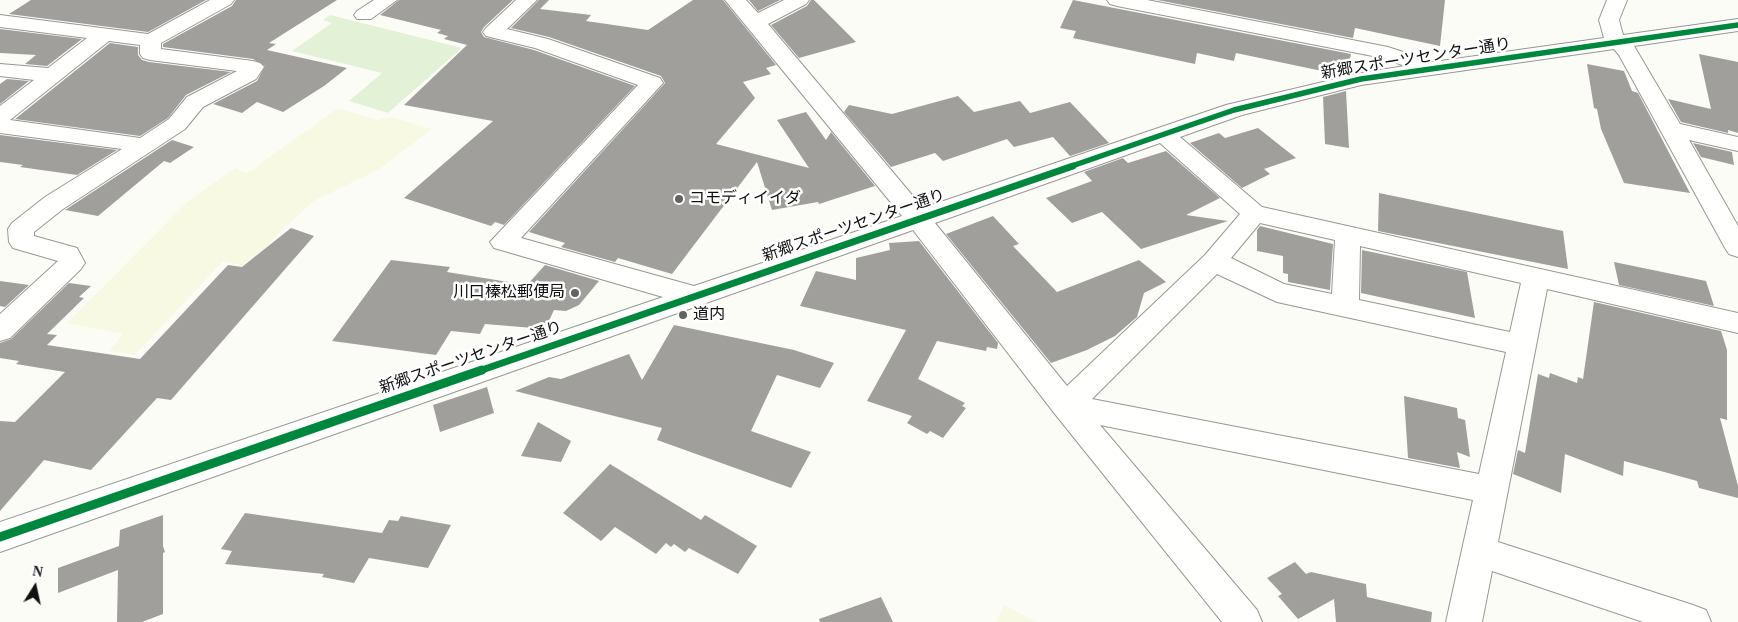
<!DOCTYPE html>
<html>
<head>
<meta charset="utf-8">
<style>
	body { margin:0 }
	#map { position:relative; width:1738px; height:622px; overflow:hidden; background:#fcfcf7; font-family:"Times New Roman",serif }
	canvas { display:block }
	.north { position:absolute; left:10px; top:562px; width:50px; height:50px; -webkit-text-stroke:4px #fff; paint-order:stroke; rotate:10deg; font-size:14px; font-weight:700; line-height:20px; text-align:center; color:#111 }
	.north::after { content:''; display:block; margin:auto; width:18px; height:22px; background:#111; clip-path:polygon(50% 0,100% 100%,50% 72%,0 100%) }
</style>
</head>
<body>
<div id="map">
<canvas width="1738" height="622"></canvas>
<div class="north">N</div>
</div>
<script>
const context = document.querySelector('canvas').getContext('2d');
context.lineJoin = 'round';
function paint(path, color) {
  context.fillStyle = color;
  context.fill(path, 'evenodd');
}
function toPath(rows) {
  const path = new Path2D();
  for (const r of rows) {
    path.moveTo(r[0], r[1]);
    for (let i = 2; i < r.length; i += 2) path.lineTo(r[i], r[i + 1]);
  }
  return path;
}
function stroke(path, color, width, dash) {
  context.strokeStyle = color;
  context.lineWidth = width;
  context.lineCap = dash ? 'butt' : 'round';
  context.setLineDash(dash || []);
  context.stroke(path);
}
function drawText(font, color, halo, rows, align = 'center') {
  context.font = font + ' "Times New Roman","Noto Sans JP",serif';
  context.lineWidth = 5;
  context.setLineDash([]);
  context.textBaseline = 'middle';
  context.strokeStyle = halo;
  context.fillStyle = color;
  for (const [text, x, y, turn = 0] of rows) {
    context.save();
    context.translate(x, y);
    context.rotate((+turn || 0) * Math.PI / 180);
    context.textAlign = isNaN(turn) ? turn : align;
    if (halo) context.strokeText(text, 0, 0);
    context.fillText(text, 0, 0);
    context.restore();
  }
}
const farmland = toPath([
	[338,108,377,120,391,117,432,129,381,168,314,201,281,231,250,267,223,261,135,355,109,351,123,334,67,323,187,202,235,168,247,173],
	[1004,605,1037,622,996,622]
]);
const green = toPath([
	[330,15,462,48,388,113,349,101,382,73,292,51,332,23,323,20]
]);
const building = toPath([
	[31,0,206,0,148,32,9,14],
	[236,0,337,0,269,43,276,44,267,50,347,68,324,86,283,112,257,102,242,113,213,104,257,81,265,66,253,59,163,47,163,44,232,6],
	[399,0,513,0,484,27,481,32,484,37,534,50,635,86,504,225,495,222,491,226,404,198,493,121,404,105,467,45,444,39,448,36,437,33,441,30,380,15],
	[539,0,549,0,540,9,591,15,586,21,648,30,693,0,723,0,776,65,766,68,771,74,743,82,755,98,716,144,809,168,777,120,806,112,826,140,831,132,875,186,819,204,818,202,772,210,757,162,672,274,618,258,615,262,561,247,565,243,529,232,665,83,661,76,549,37,511,28],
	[749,0,780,0,758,11],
	[811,0,814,0,856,42,799,58,771,25,807,6],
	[1073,0,1351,54,1347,74,1322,80,1322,71,1236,53,1234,61,1197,53,1195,64,1073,38,1076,31,1060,28],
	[1157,0,1445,0,1440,46,1355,28,1353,38],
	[0,29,82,39,47,66,25,64,36,55,0,53],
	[110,43,138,47,138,55,142,60,149,62,231,72,186,95,168,118,140,136,15,119],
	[1699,54,1738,62,1738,133,1728,130,1728,133,1681,122,1668,99,1711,109],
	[1587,64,1624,71,1632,91,1638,93,1690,193,1624,183,1601,129,1597,109,1594,108],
	[7,79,29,81,0,104,0,84],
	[1346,91,1349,148,1325,144,1323,97],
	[958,96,974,112,1020,101,1030,113,1070,102,1109,143,1070,156,1053,137,1014,147,1007,139,943,161,935,153,891,167,844,112,849,105,892,114],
	[1258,128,1296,158,1264,169,1270,174,1242,188,1190,143,1219,133,1225,138],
	[0,135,117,150,77,175,20,167,23,165,0,162],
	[172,140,194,147,170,163,164,161,98,216,65,210],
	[1693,143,1732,152,1734,165,1701,157],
	[1166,151,1220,198,1186,215,1228,221,1141,249,1102,212,1072,223,1046,198,1092,181,1084,172,1123,158,1128,163],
	[1379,193,1563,231,1568,269,1378,231],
	[993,216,1019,244,1013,246,1057,292,1139,260,1166,282,1144,293,1137,317,1115,336,1087,350,1051,363,946,234],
	[1260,226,1333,244,1330,290,1288,282,1288,274,1283,273,1283,256,1257,251,1257,230],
	[291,228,314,236,171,400,157,398,91,470,44,460,0,511,0,421,15,422,65,372,16,364,19,361,0,358,0,343,11,339,69,283,91,286,79,297,84,298,47,334,57,335,47,345,140,359,228,265,242,267],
	[919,241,998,343,997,349,987,347,986,351,937,341,918,379,965,403,962,406,966,408,943,438,930,431,927,434,907,423,912,416,867,401,906,330,800,306,816,271,856,280,856,258,890,250,889,243],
	[1362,250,1467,272,1475,318,1361,293],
	[391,260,450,267,447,272,527,285,545,265,599,281,579,305,566,311,554,310,545,329,485,324,480,334,451,331,436,355,332,341],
	[1614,262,1706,281,1714,306,1619,285],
	[0,281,29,285,5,307,0,306],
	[1594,302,1721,331,1727,350,1727,420,1720,418,1738,486,1738,498,1699,488,1697,481,1624,461,1623,476,1565,454,1561,493,1513,474,1518,450,1525,453,1538,374,1549,378,1550,373,1577,383,1578,377,1583,379],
	[674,325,794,350,834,363,820,388,777,375,751,431,811,452,791,488,657,440,662,428,515,391,549,377,561,379,629,354,642,380],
	[487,387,494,413,440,432,433,405],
	[1404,396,1457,408,1458,418,1465,420,1470,457,1457,452,1460,468,1408,458],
	[538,422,571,441,561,462,521,456],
	[610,464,701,520,705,515,757,546,738,574,689,548,685,552,674,544,671,547,666,543,656,554,615,527,601,541,563,513],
	[245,513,382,533,389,520,398,521,401,516,451,525,428,568,369,558,354,583,322,577,324,574,225,564,232,551,221,549],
	[163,515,163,546,165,552,163,553,163,614,142,622,117,622,118,570,58,593,58,568,119,546,120,530],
	[1295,562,1306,574,1311,572,1366,584,1367,597,1432,612,1431,622,1336,622,1334,599,1298,619,1278,596,1282,594,1267,578],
	[881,597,893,622,820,622,819,619]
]);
const minor = toPath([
	[210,0,234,0,231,4,161,43,161,49,253,61,260,63,264,67,256,79,203,107,185,129,63,209,34,232,34,236,77,248,85,263,81,269,10,338,0,341,0,314,58,261,13,248,9,242,8,229,12,223,45,197,122,149,0,133,0,106,34,80,0,76,0,64,48,68,87,38,0,27,0,15,148,34,210,0],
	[109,41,140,45,140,54,143,58,150,60,237,71,187,97,169,119,140,138,10,120,109,41],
	[374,0,397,0,371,19,357,19,354,15,357,11,374,0],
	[516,0,537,0,507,29,548,39,660,78,663,83,521,238,694,286,902,216,725,0,746,0,758,13,784,0,809,0,806,4,768,24,923,208,1226,105,1361,73,1405,66,1383,58,1117,6,1110,4,1107,0,1147,0,1388,47,1433,62,1604,38,1599,20,1607,0,1627,0,1619,20,1623,35,1738,19,1738,31,1634,46,1680,124,1738,137,1738,151,1689,140,1738,226,1738,257,1729,254,1725,248,1619,55,1614,49,1361,85,1242,115,1180,137,1262,207,1738,313,1738,333,1547,289,1498,542,1693,605,1706,610,1711,622,1643,622,1492,571,1482,622,1446,622,1473,500,1100,425,1257,610,1262,622,1222,622,1055,414,913,230,0,552,0,522,663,297,494,248,490,242,638,85,535,48,486,36,483,32,486,28,516,0],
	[1160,143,1240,214,1205,255,1067,386,935,223,1160,143],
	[1260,223,1335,240,1332,294,1284,284,1231,258,1260,223],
	[1360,246,1521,283,1510,332,1359,300,1360,246],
	[1217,274,1277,302,1506,352,1479,474,1092,399,1217,274]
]);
const cyclewayFar2 = toPath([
	[1069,167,1234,110,1361,79,1738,25]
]);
const cyclewayFar1 = toPath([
	[479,371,1073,166]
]);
const cycleway = toPath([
	[0,537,482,370]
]);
const markers = [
	[679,199,5,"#636362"],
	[575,293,5,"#636362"],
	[683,315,5,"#636362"]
];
const streetNames = [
	["新郷スポーツセンター通り",1416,59,-9],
	["新郷スポーツセンター通り",854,226,-19],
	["新郷スポーツセンター通り",471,358,-19]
];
const poiNames = [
	["コモディイイダ",689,199],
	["川口榛松郵便局",565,293,"right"],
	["道内",693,315]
];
paint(farmland, '#f8f9e3');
paint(green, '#e3f2d7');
paint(building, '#a09f9c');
stroke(minor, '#979795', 2);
paint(minor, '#fffffe');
stroke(cyclewayFar2, '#00873e', 5.5);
stroke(cyclewayFar1, '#00873e', 7);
stroke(cycleway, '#00873e', 9);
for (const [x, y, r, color] of markers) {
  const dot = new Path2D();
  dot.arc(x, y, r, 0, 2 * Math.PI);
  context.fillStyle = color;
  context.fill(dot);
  stroke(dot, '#fff', 2);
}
drawText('16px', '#111', '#fff', streetNames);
drawText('16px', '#111', '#fff', poiNames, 'left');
</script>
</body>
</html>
